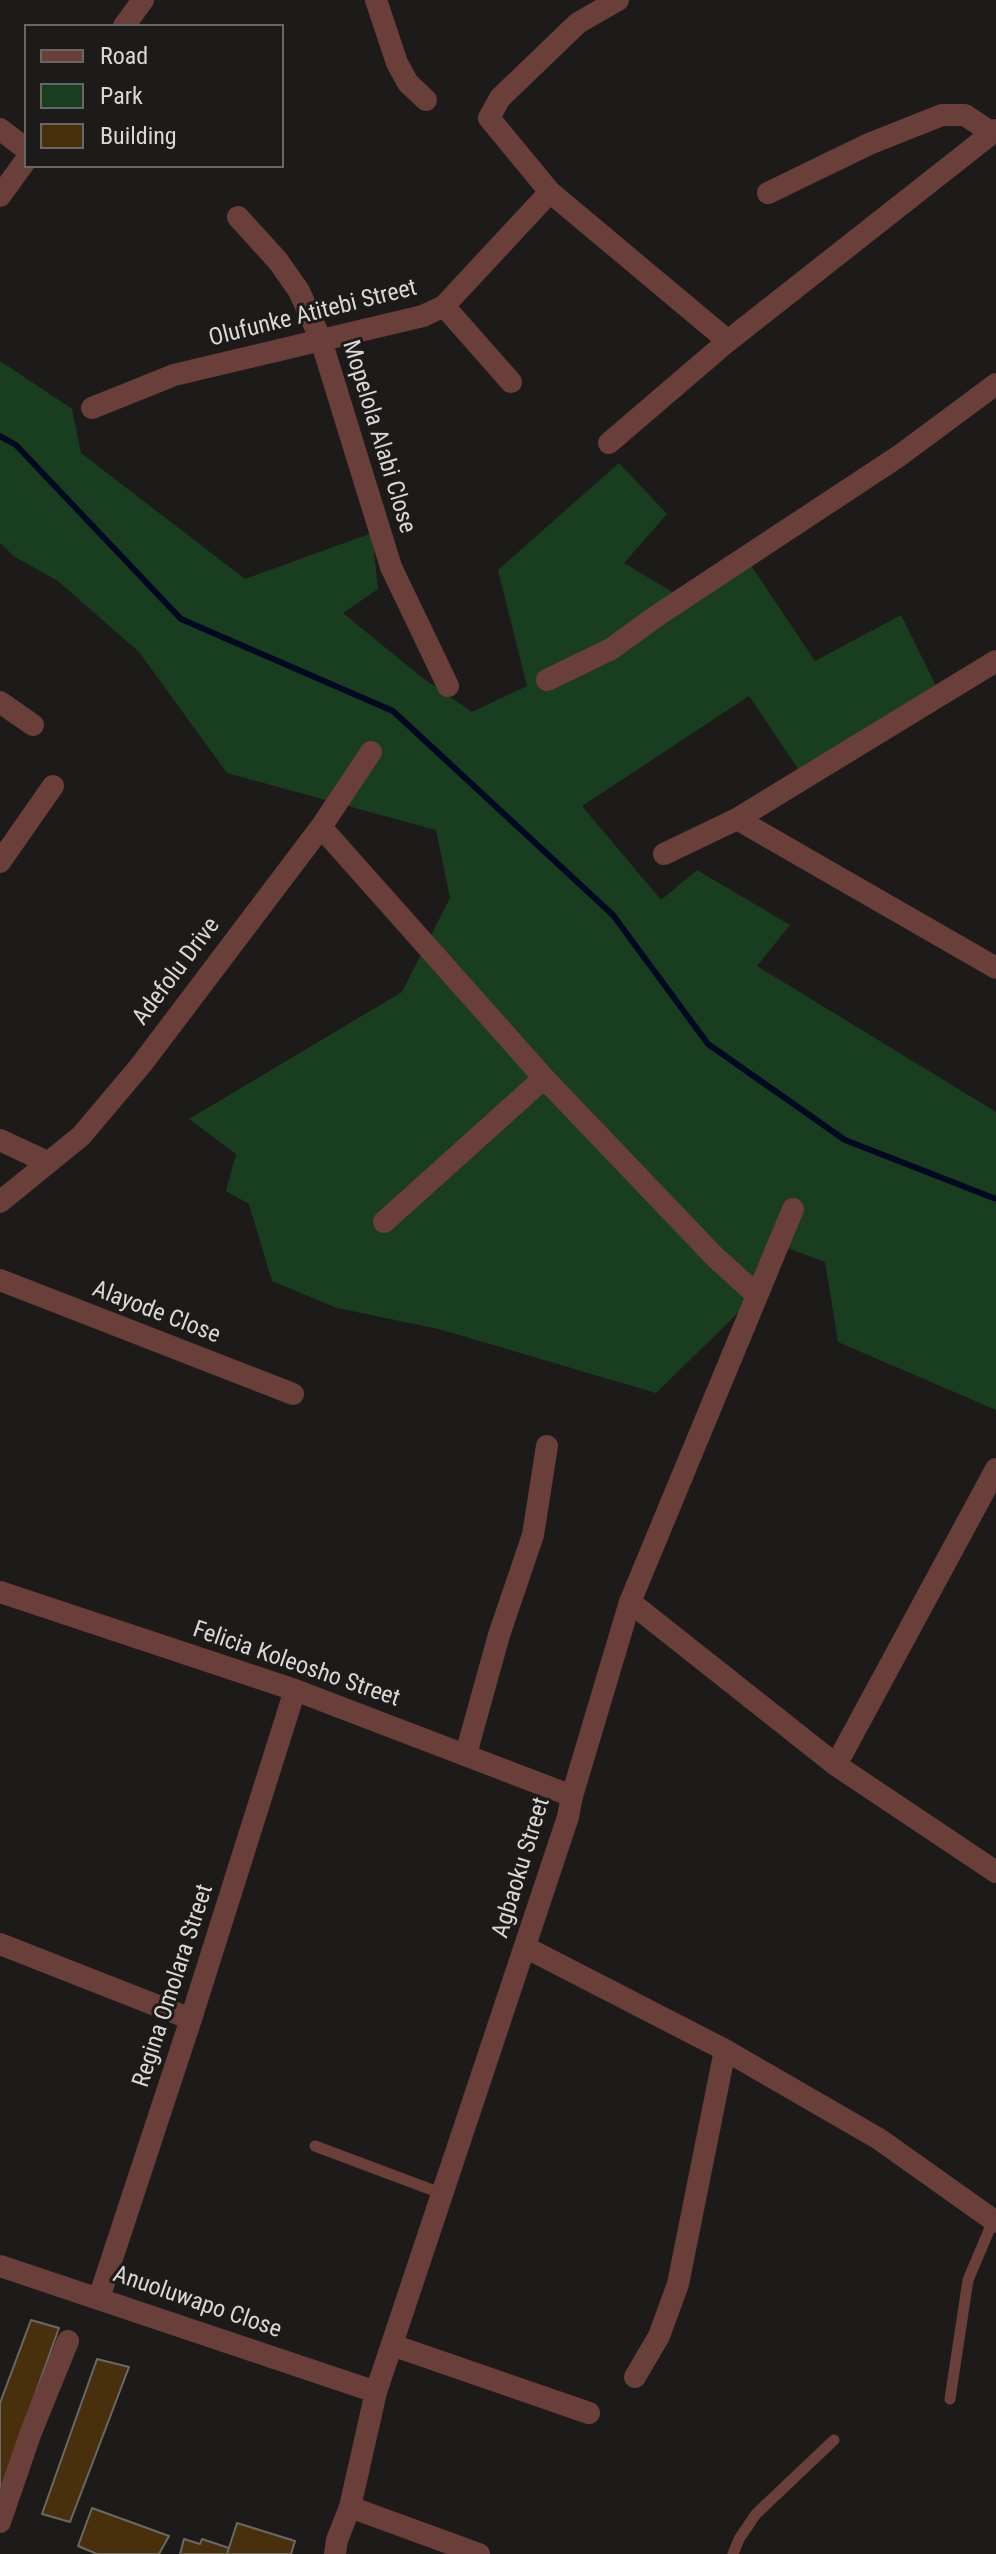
<!DOCTYPE html>
<html>
<head>
<meta charset="utf-8">
<style>
	body { margin:0 }
	#map { position:relative; width:996px; height:2554px; overflow:hidden; background:#1d1b19; font-family:"Roboto Condensed",sans-serif }
	canvas { display:block }
	.legend { position:absolute; left:24px; top:24px; width:260px; height:144px; box-sizing:border-box; background:#1d1b19; border:2px solid #686765; margin:0; padding:10px 14px; list-style:none; font-size:24px; color:#d9d8d6 }
	.legend li { display:flex; align-items:center; gap:16px; height:40px }
	.legend b { width:40px; border:2px solid #686765 }
</style>
</head>
<body>
<div id="map">
<canvas width="996" height="2554"></canvas>
<ul class="legend">
<li><b style="height:10px;background:#6a3f3a"></b>Road</li>
<li><b style="height:22px;background:#193e1f"></b>Park</li>
<li><b style="height:22px;background:#48300d"></b>Building</li>
</ul>
</div>
<script>
const context = document.querySelector('canvas').getContext('2d');
context.lineJoin = 'round';
function paint(path, color) {
  context.fillStyle = color;
  context.fill(path, 'evenodd');
}
function toPath(rows) {
  const path = new Path2D();
  for (const r of rows) {
    path.moveTo(r[0], r[1]);
    for (let i = 2; i < r.length; i += 2) path.lineTo(r[i], r[i + 1]);
  }
  return path;
}
function stroke(path, color, width, dash) {
  context.strokeStyle = color;
  context.lineWidth = width;
  context.lineCap = dash ? 'butt' : 'round';
  context.setLineDash(dash || []);
  context.stroke(path);
}
function drawText(font, color, halo, rows, align = 'center') {
  context.font = font + ' "Roboto Condensed",sans-serif';
  context.lineWidth = 6;
  context.setLineDash([]);
  context.textBaseline = 'middle';
  context.strokeStyle = halo;
  context.fillStyle = color;
  for (const [text, x, y, turn = 0] of rows) {
    context.save();
    context.translate(x, y);
    context.rotate((+turn || 0) * Math.PI / 180);
    context.textAlign = isNaN(turn) ? turn : align;
    if (halo) context.strokeText(text, 0, 0);
    context.fillText(text, 0, 0);
    context.restore();
  }
}
const green = toPath([
	[0,361,72,409,81,453,245,579,372,533,378,589,343,613,420,676,472,712,527,686,498,570,619,463,667,514,624,563,684,599,746,558,815,661,901,615,939,692,805,779,749,696,582,806,661,900,697,870,790,925,757,966,996,1112,996,1410,838,1342,825,1262,771,1242,739,1312,656,1393,439,1329,337,1308,272,1281,249,1204,226,1191,236,1154,189,1119,402,992,450,898,436,830,227,773,139,652,58,581,15,557,0,543]
]);
const stream = toPath([
	[0,436,16,445,181,619,393,711,613,915,708,1044,845,1140,996,1199]
]);
const building = toPath([
	[31,2320,59,2328,0,2492,0,2403,31,2320],
	[97,2359,129,2367,70,2522,42,2514,97,2359],
	[92,2508,169,2536,159,2554,97,2554,78,2546,92,2508],
	[237,2523,295,2541,291,2554,227,2554,237,2523],
	[184,2539,200,2544,202,2539,229,2548,227,2554,180,2554,184,2539]
]);
const lane = toPath([
	[315,2146,443,2194],
	[950,2399,968,2280,993,2221],
	[733,2554,739,2539,756,2514,834,2440]
]);
const street = toPath([
	[376,0,397,63,408,83,426,100],
	[618,0,578,23,500,98,489,118,550,192,728,341],
	[124,26,143,0],
	[0,129,26,149],
	[768,193,869,144,942,115,965,115,992,133],
	[0,196,26,160],
	[238,217,278,261,299,291,321,340,391,567,448,686],
	[444,306,511,382],
	[92,408,174,375,423,316,444,306,550,192],
	[609,443,728,341,996,130],
	[547,680,611,649,658,615,899,456,996,384],
	[0,702,33,725],
	[737,819,996,968],
	[321,827,544,1078,715,1257,757,1295],
	[664,854,737,819,996,661],
	[0,862,53,786],
	[0,1140,47,1162],
	[0,1202,81,1136,141,1065,321,827,371,752],
	[384,1222,544,1078],
	[0,1280,293,1394],
	[0,1592,295,1690,572,1796],
	[630,1602,836,1765,996,1872],
	[466,1754,499,1635,533,1535,547,1446],
	[836,1765,996,1469],
	[0,1944,191,2019],
	[525,1947,725,2050,879,2139,996,2222],
	[0,2266,376,2392],
	[99,2298,191,2019,295,1690],
	[392,2345,589,2413],
	[635,2377,659,2336,678,2284,725,2050],
	[350,2507,479,2554],
	[0,2522,31,2432,68,2341],
	[335,2554,337,2540,350,2507,376,2392,568,1817,572,1796,630,1602,793,1209]
]);
const streetNames = [
	["Olufunke Atitebi Street",313,314,-14],
	["Mopelola Alabi Close",378,437,73],
	["Adefolu Drive",177,972,-53],
	["Alayode Close",156,1313,21],
	["Felicia Koleosho Street",296,1665,19],
	["Agbaoku Street",522,1868,-73],
	["Regina Omolara Street",174,1986,-72],
	["Anuoluwapo Close",197,2303,19]
];
paint(green, '#193e1f');
stroke(stream, '#000921', 6);
paint(building, '#48300d');
stroke(building, '#6b6966', 2);
stroke(lane, '#6a3f3a', 11);
stroke(street, '#6a3f3a', 22);
drawText('24px', '#d9d8d6', '#1d1b19', streetNames);
</script>
</body>
</html>
